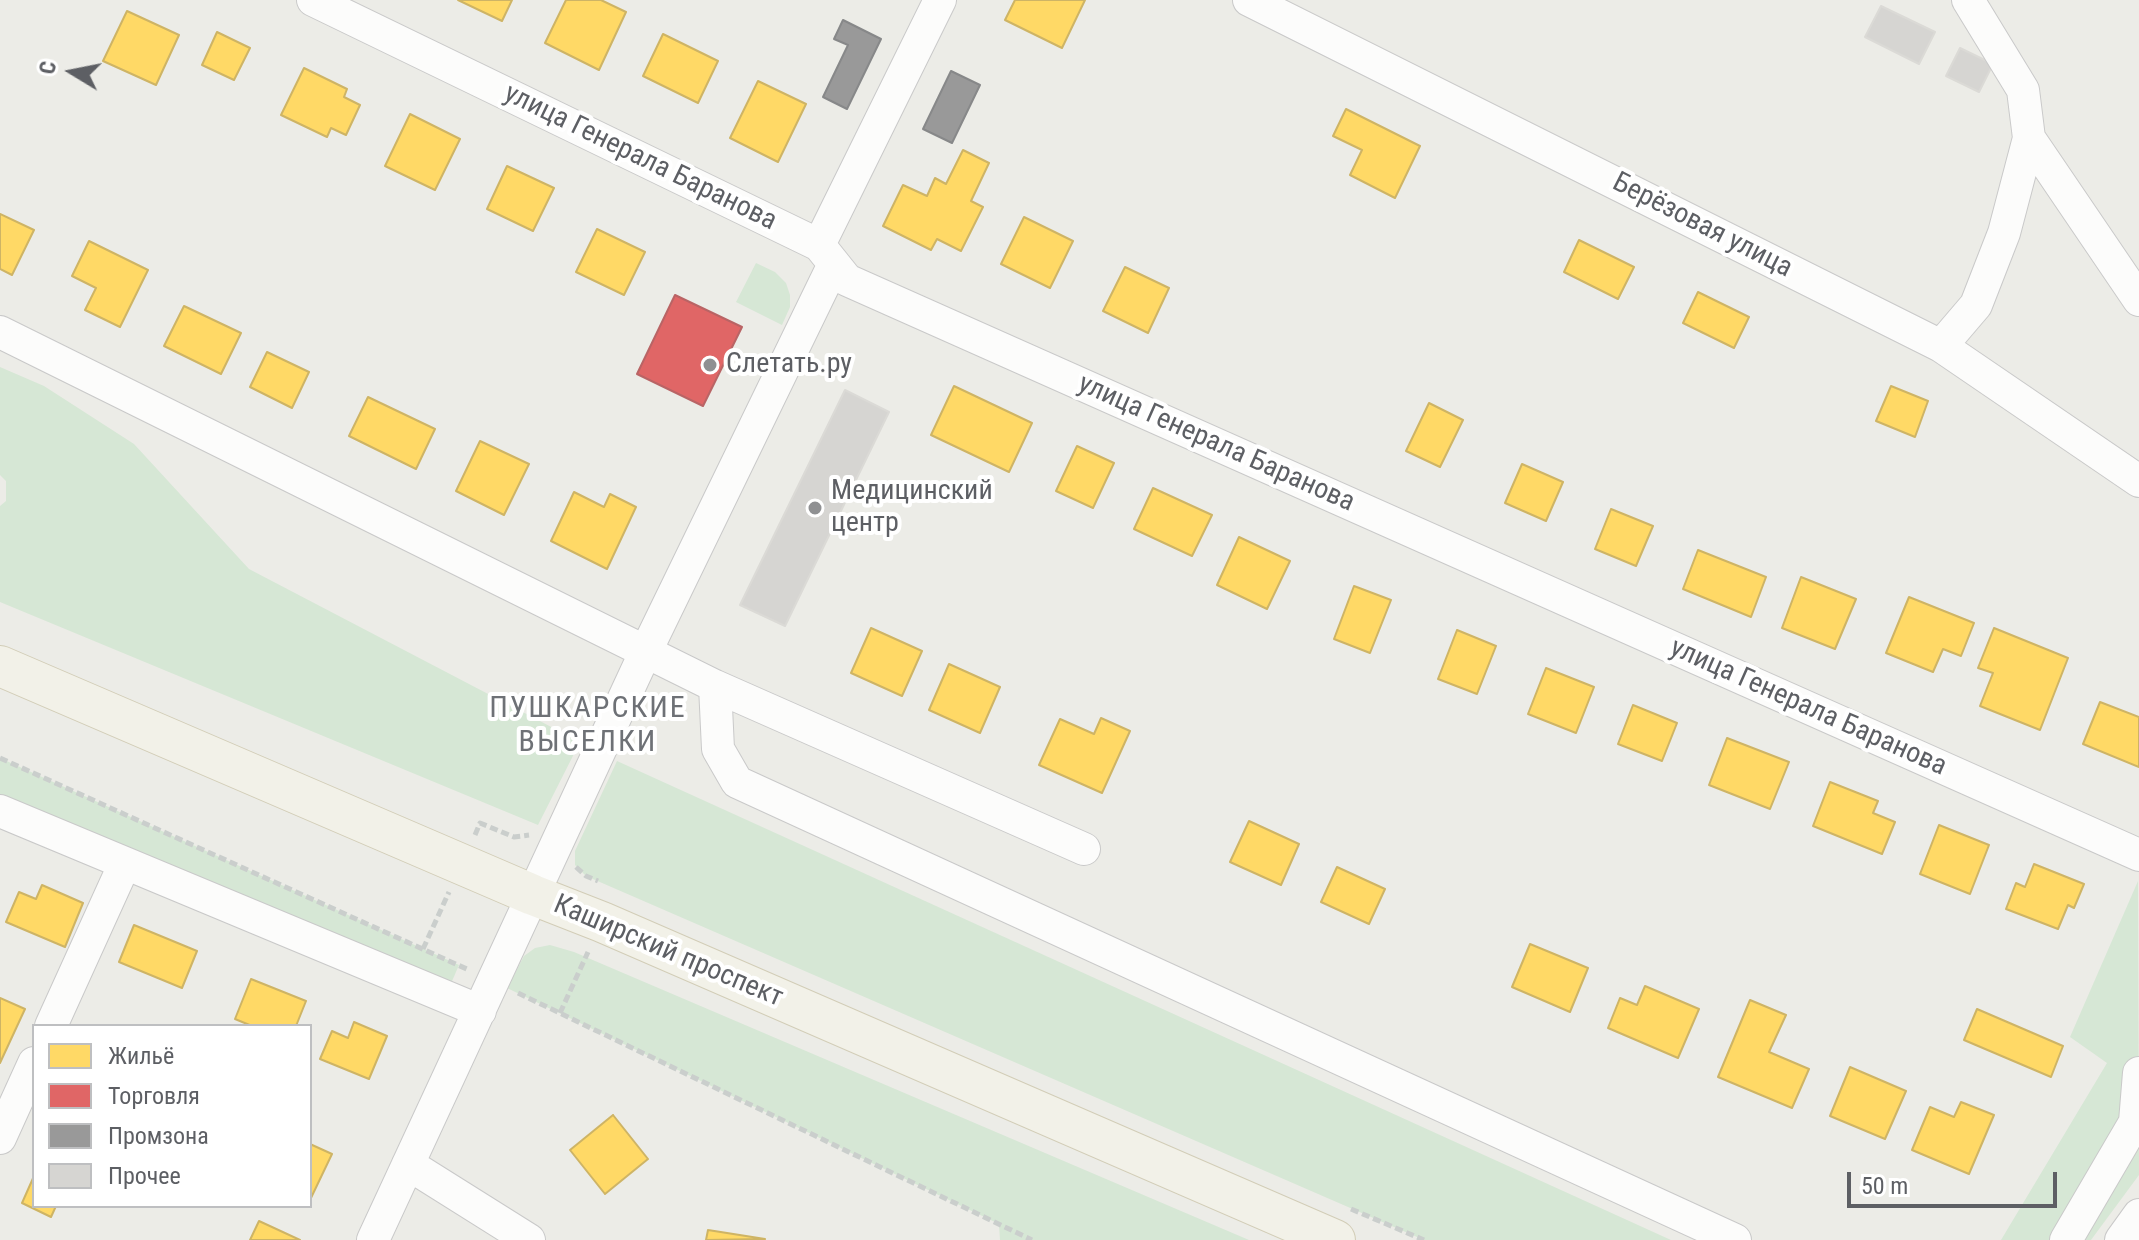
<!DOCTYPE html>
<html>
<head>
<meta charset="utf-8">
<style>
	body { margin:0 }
	#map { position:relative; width:2139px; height:1240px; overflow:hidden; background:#ecece7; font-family:"Roboto Condensed",sans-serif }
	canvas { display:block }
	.legend { position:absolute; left:32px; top:1024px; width:280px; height:184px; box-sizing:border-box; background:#fff; border:2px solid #bebfc1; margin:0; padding:10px 14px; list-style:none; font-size:24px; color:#5d5f64 }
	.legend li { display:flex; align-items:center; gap:16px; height:40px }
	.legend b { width:40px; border:2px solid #bebfc1 }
	.north { position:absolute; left:32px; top:32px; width:80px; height:80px; -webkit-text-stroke:6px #fff; paint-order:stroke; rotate:280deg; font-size:22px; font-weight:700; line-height:32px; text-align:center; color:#5d5f64 }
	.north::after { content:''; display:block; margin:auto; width:28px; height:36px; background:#5d5f64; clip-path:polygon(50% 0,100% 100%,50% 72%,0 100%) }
	.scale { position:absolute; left:1847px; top:1172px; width:210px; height:36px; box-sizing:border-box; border:4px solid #5d5f64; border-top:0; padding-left:10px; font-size:24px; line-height:28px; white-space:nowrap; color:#5d5f64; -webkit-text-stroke:6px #fff; paint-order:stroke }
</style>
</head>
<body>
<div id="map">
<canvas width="2139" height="1240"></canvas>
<ul class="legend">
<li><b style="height:22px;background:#ffd966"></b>Жильё</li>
<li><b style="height:22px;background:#e06666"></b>Торговля</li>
<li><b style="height:22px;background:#999"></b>Промзона</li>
<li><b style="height:22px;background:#d6d5d2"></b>Прочее</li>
</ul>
<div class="north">С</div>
<div class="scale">50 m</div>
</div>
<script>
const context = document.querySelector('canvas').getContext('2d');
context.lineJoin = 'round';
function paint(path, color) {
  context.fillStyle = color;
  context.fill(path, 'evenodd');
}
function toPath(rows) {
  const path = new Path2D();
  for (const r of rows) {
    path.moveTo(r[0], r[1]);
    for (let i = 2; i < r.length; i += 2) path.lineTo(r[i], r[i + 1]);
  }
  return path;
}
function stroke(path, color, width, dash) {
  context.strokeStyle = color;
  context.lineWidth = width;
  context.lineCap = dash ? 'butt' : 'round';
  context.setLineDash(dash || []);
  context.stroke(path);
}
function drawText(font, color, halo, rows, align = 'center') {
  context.font = font + ' "Roboto Condensed",sans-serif';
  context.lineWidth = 8;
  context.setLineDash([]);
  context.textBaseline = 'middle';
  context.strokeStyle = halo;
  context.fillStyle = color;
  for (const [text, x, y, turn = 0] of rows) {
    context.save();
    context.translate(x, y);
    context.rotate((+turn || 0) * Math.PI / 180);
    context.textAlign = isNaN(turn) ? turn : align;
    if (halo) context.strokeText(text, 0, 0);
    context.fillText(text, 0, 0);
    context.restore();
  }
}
const green = toPath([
	[756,263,775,272,786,283,790,295,790,307,782,325,736,302],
	[0,367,44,386,134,444,249,569,580,742,538,825,0,602,0,506,6,501,6,481,0,475],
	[0,758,459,965,446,995,0,811],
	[617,761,1671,1240,1424,1240,586,876,575,865,575,851],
	[2138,881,2139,1175,2091,1240,2001,1240,2107,1063,2070,1037],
	[550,945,574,952,1249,1240,1000,1240,999,1224,507,988,524,956,535,948]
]);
const homes = toPath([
	[458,0,512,0,502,21,458,0],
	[566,0,601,0,626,12,599,70,545,43,566,0],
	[1015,0,1085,0,1062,48,1005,20,1015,0],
	[127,11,179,35,156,85,103,61,127,11],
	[217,32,250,48,234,80,202,65,217,32],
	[663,34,718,61,698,103,643,76,663,34],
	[304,68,347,89,344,97,360,105,346,135,331,128,327,137,281,115,304,68],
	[758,81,806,104,778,162,730,138,758,81],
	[1346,109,1420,146,1395,198,1350,175,1362,150,1333,136,1346,109],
	[410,114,460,139,435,190,385,166,410,114],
	[963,150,989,163,971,201,983,207,961,251,937,239,931,250,883,226,903,185,927,196,935,178,946,184,963,150],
	[507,166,554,188,533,231,487,209,507,166],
	[0,214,34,230,12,275,0,269,0,214],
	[1024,217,1073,241,1050,288,1001,264,1024,217],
	[597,229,645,252,624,295,576,272,597,229],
	[1579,240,1634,267,1618,299,1564,272,1579,240],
	[89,241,148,270,120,327,85,310,96,288,72,276,89,241],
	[1125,267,1169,288,1148,333,1103,311,1125,267],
	[1698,292,1749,317,1734,348,1683,323,1698,292],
	[184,306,241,333,221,374,164,346,184,306],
	[267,352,309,372,292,408,250,387,267,352],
	[954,386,1032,423,1009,472,931,435,954,386],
	[1891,386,1928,401,1915,437,1876,421,1891,386],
	[368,397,435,429,416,469,349,436,368,397],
	[1429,403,1463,420,1440,467,1406,451,1429,403],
	[480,441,529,464,504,515,456,491,480,441],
	[1077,446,1114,463,1093,508,1056,491,1077,446],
	[1522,464,1563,482,1546,521,1505,503,1522,464],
	[1153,488,1212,515,1192,556,1134,529,1153,488],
	[574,492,604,507,610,494,636,507,607,569,551,541,574,492],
	[1611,509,1653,526,1636,566,1595,549,1611,509],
	[1239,537,1290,561,1267,609,1217,585,1239,537],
	[1698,550,1766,577,1751,617,1683,589,1698,550],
	[1801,577,1856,599,1835,649,1782,628,1801,577],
	[1354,586,1391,600,1370,653,1334,639,1354,586],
	[1909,597,1974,623,1961,656,1943,649,1933,672,1886,653,1909,597],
	[871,628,922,651,902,696,851,673,871,628],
	[1994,628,2068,658,2040,730,1980,706,1993,673,1978,668,1994,628],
	[1457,630,1496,646,1477,694,1438,679,1457,630],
	[949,664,1000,687,980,733,929,710,949,664],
	[1546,668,1594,687,1576,733,1528,714,1546,668],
	[2100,702,2139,717,2139,767,2083,744,2100,702],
	[1633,705,1677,723,1662,761,1618,744,1633,705],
	[1101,718,1130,731,1102,793,1039,765,1060,719,1094,734,1101,718],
	[1727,738,1789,762,1770,809,1709,785,1727,738],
	[1830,782,1878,801,1873,813,1895,822,1882,854,1813,826,1830,782],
	[1249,821,1299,844,1281,885,1230,862,1249,821],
	[1939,825,1989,845,1970,894,1920,874,1939,825],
	[2034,864,2084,884,2074,908,2068,905,2058,929,2006,909,2016,883,2025,887,2034,864],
	[1337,867,1385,889,1369,924,1321,902,1337,867],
	[42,885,83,903,65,947,6,922,19,892,36,899,42,885],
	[134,925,197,951,182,988,119,962,134,925],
	[1530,944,1588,968,1570,1012,1512,987,1530,944],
	[251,979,306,1001,296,1026,252,1026,235,1019,251,979],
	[1645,986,1699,1009,1678,1058,1608,1028,1620,998,1637,1005,1645,986],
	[0,998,25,1009,0,1063,0,998],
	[1750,1000,1786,1015,1769,1052,1809,1069,1792,1108,1718,1077,1750,1000],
	[1977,1009,2063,1046,2051,1077,1964,1040,1977,1009],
	[354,1022,387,1036,369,1079,320,1059,332,1031,348,1038,354,1022],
	[1850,1067,1906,1091,1885,1139,1830,1116,1850,1067],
	[1961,1102,1994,1115,1969,1174,1912,1150,1930,1107,1954,1117,1961,1102],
	[613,1115,648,1159,605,1194,570,1150,613,1115],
	[310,1144,332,1154,310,1200,310,1144],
	[34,1176,34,1206,56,1206,51,1217,22,1203,34,1176],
	[259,1221,300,1240,250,1240,259,1221],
	[708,1230,765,1239,706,1240,708,1230]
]);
const shops = toPath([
	[675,295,742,327,703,406,637,374,675,295]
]);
const industry = toPath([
	[843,20,881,39,847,109,823,97,848,45,834,39,843,20],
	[951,71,980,85,952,143,923,129,951,71]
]);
const building = toPath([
	[1881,6,1935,32,1919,64,1865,37,1881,6],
	[1960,48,1993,64,1979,92,1946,76,1960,48],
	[845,390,889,412,785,626,740,605,845,390]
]);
const path = toPath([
	[0,758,469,970],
	[475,835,480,823,514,837,529,835],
	[576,867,586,876,598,881],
	[423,949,449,892],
	[518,993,1032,1240],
	[560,1013,588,952],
	[1351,1209,1424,1240]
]);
const minor = toPath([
	[313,0,819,245,847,280,2139,855],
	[1249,0,1941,346,2139,481],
	[2029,138,2139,300],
	[819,245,940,0],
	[0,332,715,686,718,749,737,782,1735,1240],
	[1941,346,1976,305,2004,233,2029,138,2023,90,1968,0],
	[715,686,1084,849],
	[0,811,480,1011],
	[51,1026,125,863],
	[0,1138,34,1063],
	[408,1164,529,1240],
	[373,1240,645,653,834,264],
	[2066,1240,2135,1122,2139,1073],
	[2121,1240,2139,1215]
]);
const major = toPath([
	[0,666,533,895,602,922,1335,1240]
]);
const markers = [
	[710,365,8,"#8f9092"],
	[815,508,8,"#8f9092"]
];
const streetNames = [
	["улица Генерала Баранова",640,158,26],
	["Берёзовая улица",1702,226,27],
	["улица Генерала Баранова",1216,444,24],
	["улица Генерала Баранова",1808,708,24],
	["Каширский проспект",668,952,23]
];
const poiNames = [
	["Слетать.ру",726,365],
	["Медицинский",831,492],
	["центр",831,524]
];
const neighbourhoodNames = [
	["ПУШКАРСКИЕ",588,709],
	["ВЫСЕЛКИ",588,743]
];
paint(green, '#d6e7d5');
paint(homes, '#ffd966');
stroke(homes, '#ceb465', 2);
paint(shops, '#e06666');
stroke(shops, '#b96465', 2);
paint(industry, '#999');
stroke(industry, '#878889', 2);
paint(building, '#d6d5d2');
stroke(building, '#dbdad6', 2);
stroke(minor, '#c9c9c9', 34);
stroke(major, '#d2cdb7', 42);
stroke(path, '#cacecc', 5, [8, 4]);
stroke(minor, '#fcfcfb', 32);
stroke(major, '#f2f1e8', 40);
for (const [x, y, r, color] of markers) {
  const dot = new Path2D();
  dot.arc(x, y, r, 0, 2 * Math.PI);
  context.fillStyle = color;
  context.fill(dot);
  stroke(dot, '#fff', 3);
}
drawText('28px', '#5d5f64', '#fff', streetNames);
drawText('28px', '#5d5f64', '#fff', poiNames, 'left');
context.letterSpacing = '2px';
drawText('30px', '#6e7176', '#fff', neighbourhoodNames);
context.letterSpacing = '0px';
</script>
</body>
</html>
